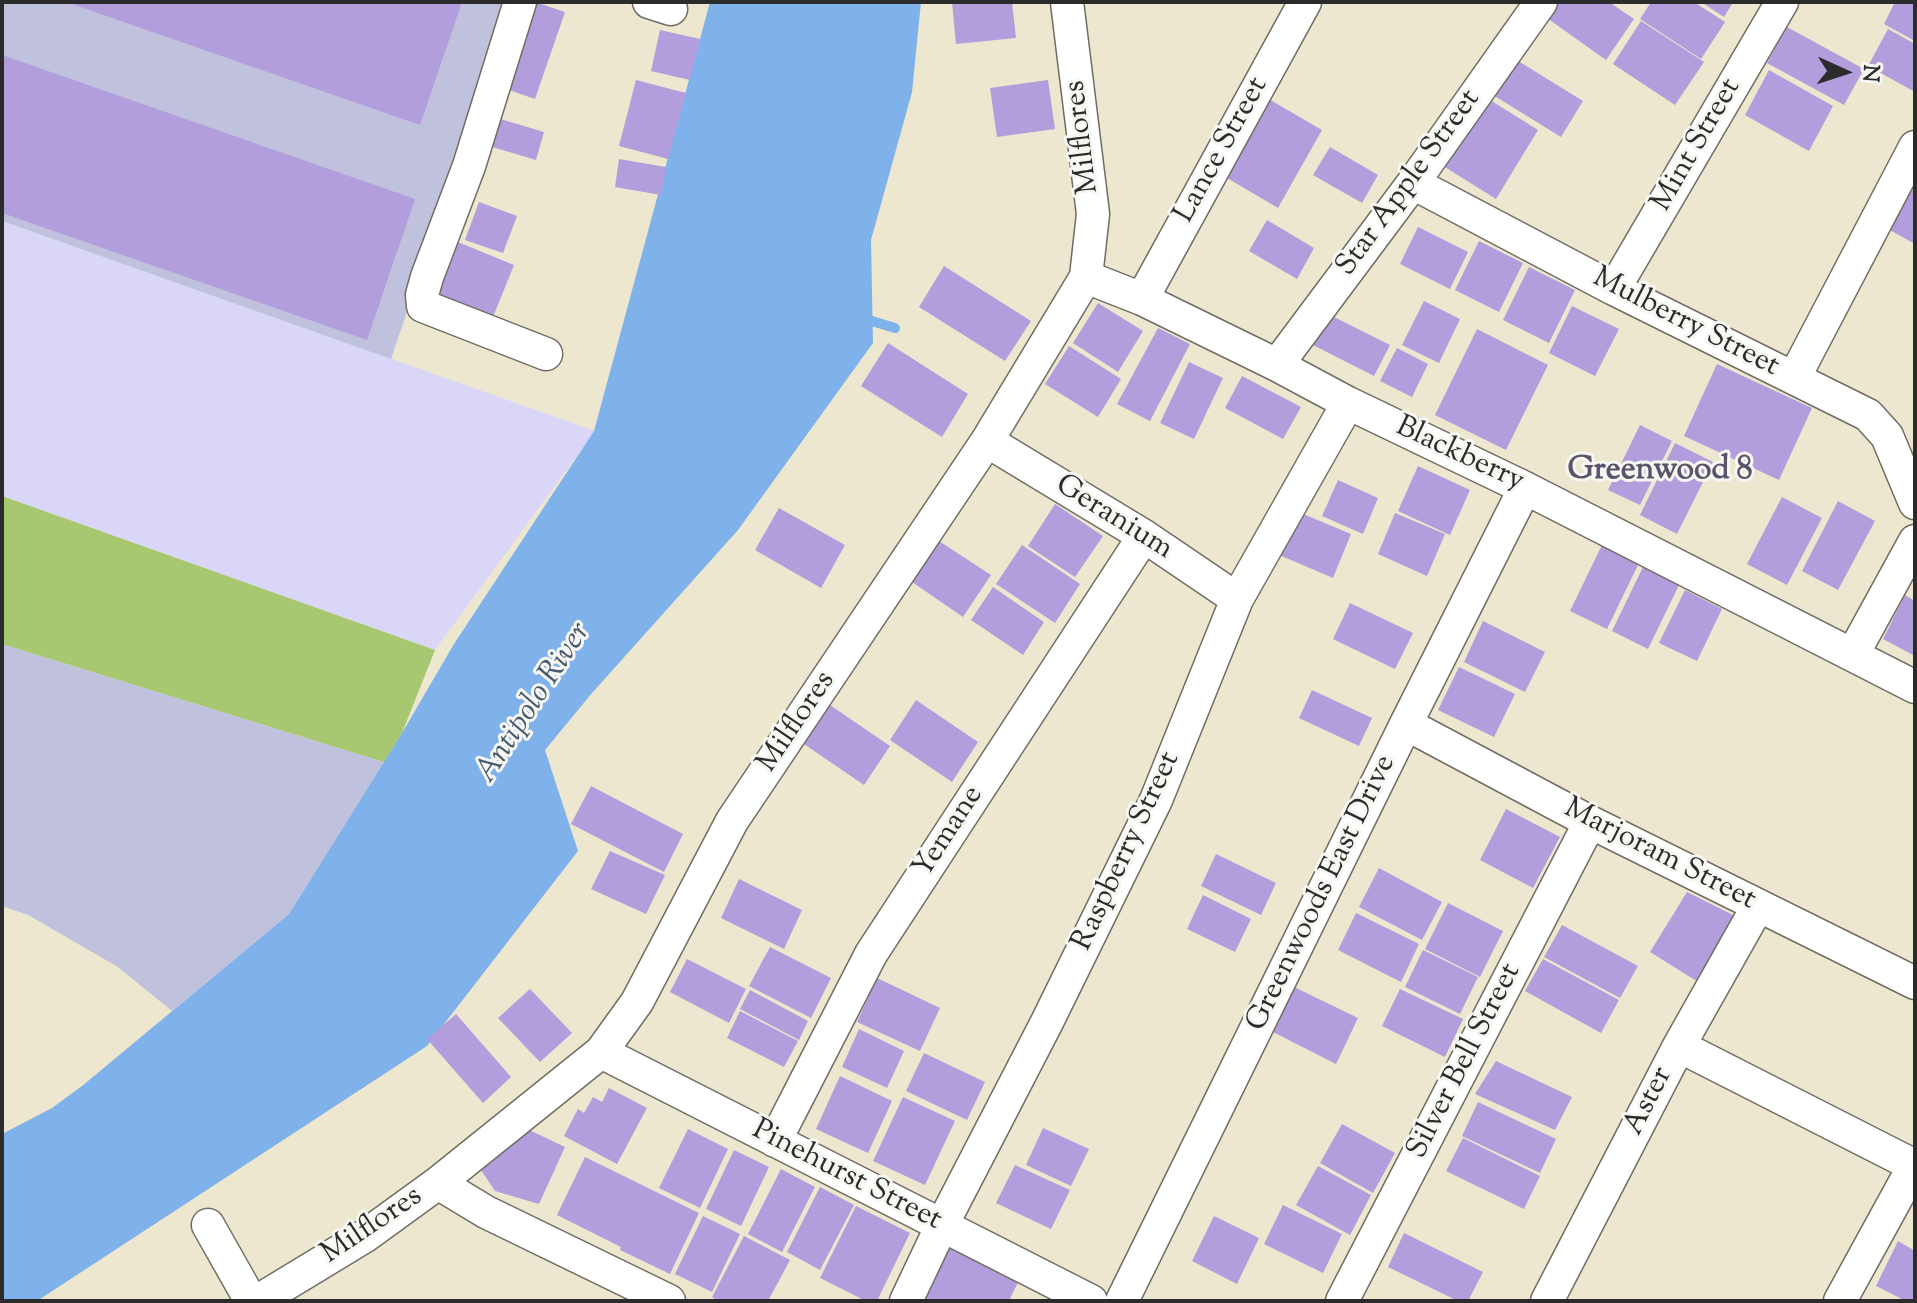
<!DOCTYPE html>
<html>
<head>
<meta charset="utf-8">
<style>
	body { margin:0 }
	#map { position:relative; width:1917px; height:1303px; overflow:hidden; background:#ece7ce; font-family:"Sorts Mill Goudy",serif }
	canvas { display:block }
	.frame { position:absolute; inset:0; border:4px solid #2b2b2b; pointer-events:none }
	.north { position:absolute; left:1805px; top:32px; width:80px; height:80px; -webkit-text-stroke:6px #f6f6f2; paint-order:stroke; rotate:93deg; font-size:22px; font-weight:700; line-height:32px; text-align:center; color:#2b2b2b }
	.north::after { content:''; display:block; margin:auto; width:28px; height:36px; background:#2b2b2b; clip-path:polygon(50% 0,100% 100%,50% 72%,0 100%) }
</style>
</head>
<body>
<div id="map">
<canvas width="1917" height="1303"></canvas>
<div class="frame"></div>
<div class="north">N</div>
</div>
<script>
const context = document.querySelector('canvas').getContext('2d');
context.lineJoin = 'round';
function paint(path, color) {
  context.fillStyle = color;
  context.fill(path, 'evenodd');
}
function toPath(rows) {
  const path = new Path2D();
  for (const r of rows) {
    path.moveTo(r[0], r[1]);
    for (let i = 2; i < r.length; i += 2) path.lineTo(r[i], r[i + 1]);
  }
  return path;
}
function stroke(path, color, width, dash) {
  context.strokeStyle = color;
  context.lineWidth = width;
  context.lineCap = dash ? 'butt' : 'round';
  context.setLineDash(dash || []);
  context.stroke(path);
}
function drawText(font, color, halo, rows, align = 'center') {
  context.font = font + ' "Sorts Mill Goudy",serif';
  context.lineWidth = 6;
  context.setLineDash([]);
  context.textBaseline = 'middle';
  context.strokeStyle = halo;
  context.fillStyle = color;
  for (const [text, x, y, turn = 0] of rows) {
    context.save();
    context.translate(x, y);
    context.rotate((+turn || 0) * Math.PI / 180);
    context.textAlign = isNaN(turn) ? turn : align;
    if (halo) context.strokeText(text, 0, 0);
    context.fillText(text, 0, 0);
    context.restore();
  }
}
const built = toPath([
	[2,221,595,431,435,650,2,496]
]);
const industrial = toPath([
	[2,2,512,2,391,359,2,221],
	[2,644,384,762,289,914,172,1011,118,967,28,915,2,906]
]);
const green = toPath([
	[2,496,435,650,402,733,384,762,2,644]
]);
const water = toPath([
	[710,2,921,2,912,92,871,240,873,343,738,530,592,693,545,750,578,851,427,1046,37,1301,2,1301,2,1134,52,1108,82,1086,289,914,402,733,454,644,594,431]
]);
const stream = toPath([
	[862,318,895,328]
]);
const building = toPath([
	[66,2,462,2,420,125],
	[535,2,565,12,535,99,506,89],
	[952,2,1012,2,1016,38,956,44],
	[1558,2,1609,2,1634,19,1606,60,1547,18],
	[1651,2,1694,2,1725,22,1701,59,1640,19],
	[1701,2,1733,2,1724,17],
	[1895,2,1915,2,1915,41,1884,24],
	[1641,21,1704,62,1675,105,1613,64],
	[1787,27,1864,69,1844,105,1767,63],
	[1888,29,1915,44,1915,92,1868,66],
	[660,30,700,39,690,80,651,71],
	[2,55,415,199,367,340,2,213],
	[1515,59,1583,101,1561,137,1493,95],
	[1769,70,1833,106,1809,151,1745,115],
	[636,80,686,93,668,159,619,146],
	[1048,80,1055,129,997,137,990,88],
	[1482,95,1538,130,1496,199,1440,164],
	[1267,98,1322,130,1278,208,1222,175],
	[497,118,544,132,536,160,489,146],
	[1330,147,1378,175,1362,203,1313,175],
	[619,159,666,167,661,195,615,187],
	[1910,188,1915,191,1915,244,1888,229],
	[479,202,517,216,503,253,465,240],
	[1267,220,1314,248,1297,279,1249,251],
	[1418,227,1468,252,1450,289,1400,264],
	[453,240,514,265,491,322,430,296],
	[1479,241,1523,263,1499,312,1455,290],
	[944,266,1031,321,1005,361,919,307],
	[1529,267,1575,290,1549,343,1503,320],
	[1424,301,1460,319,1439,363,1402,345],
	[1098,303,1143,331,1118,372,1073,343],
	[1572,306,1619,329,1595,376,1549,353],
	[1328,314,1390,345,1374,376,1313,345],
	[1158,328,1190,344,1150,421,1117,404],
	[1477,329,1548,365,1506,450,1435,415],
	[888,343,968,394,942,437,861,386],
	[1069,346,1121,379,1098,417,1045,384],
	[1397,348,1428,364,1412,397,1380,381],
	[1189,362,1223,378,1194,439,1160,423],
	[1717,364,1812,408,1779,480,1684,436],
	[1242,376,1301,407,1283,439,1225,408],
	[1640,425,1672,441,1640,505,1608,490],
	[1675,443,1713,462,1677,534,1640,515],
	[1418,466,1470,490,1450,535,1398,511],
	[1338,480,1378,498,1363,534,1322,516],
	[1782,497,1822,518,1787,585,1747,564],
	[1838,501,1875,521,1838,590,1802,571],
	[1055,504,1103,536,1075,577,1028,546],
	[779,508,845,545,821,588,755,550],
	[1296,511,1351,534,1333,578,1277,554],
	[1395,513,1445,534,1427,576,1378,554],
	[939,541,991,575,963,617,912,582],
	[1022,545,1080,584,1055,623,996,584],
	[1602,545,1639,563,1607,629,1570,611],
	[1643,567,1679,585,1648,649,1612,631],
	[993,587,1044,622,1023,655,971,620],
	[1685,590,1722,609,1697,661,1659,643],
	[1905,595,1915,601,1915,656,1883,639],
	[1350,603,1413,633,1395,669,1333,639],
	[1483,621,1545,652,1525,692,1464,662],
	[1459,667,1515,694,1494,737,1438,710],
	[1312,690,1372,718,1359,746,1299,718],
	[916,700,978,742,952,782,890,740],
	[824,701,890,746,864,785,798,740],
	[591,786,683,834,664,872,571,824],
	[1506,809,1560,837,1533,888,1480,860],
	[610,851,665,875,646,914,591,889],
	[1216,854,1276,883,1261,915,1201,886],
	[1379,868,1442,902,1422,940,1359,907],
	[739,879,802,910,784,949,721,918],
	[1687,892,1739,918,1703,985,1650,952],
	[1203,895,1251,919,1235,952,1187,929],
	[1448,903,1503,931,1480,977,1425,949],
	[1356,913,1419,944,1401,982,1338,950],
	[1562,925,1638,966,1620,998,1544,957],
	[770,947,831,978,811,1018,749,986],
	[1423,950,1478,977,1460,1014,1405,987],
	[687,959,746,989,729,1023,670,992],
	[1543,959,1619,1000,1601,1033,1525,991],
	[877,978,940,1008,920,1051,857,1022],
	[1292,986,1358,1018,1336,1064,1271,1031],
	[530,989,572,1033,540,1062,498,1018],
	[1400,989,1463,1019,1445,1057,1382,1026],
	[750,990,808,1021,799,1040,740,1009],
	[740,1011,798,1041,784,1067,727,1038],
	[456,1014,511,1077,483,1103,427,1039],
	[859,1029,904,1051,887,1088,842,1067],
	[924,1053,985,1082,967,1120,906,1091],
	[1496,1061,1572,1097,1555,1130,1475,1094],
	[840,1076,892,1101,868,1153,816,1129],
	[609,1088,647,1108,617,1164,564,1136,578,1109,584,1113,593,1097,602,1102],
	[903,1097,955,1121,925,1185,873,1161],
	[1478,1102,1556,1139,1540,1173,1462,1136],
	[1342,1124,1395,1153,1373,1193,1320,1163],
	[525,1128,565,1147,539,1204,495,1191,481,1170,487,1149],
	[1043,1128,1089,1149,1071,1186,1026,1165],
	[688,1129,728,1149,700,1208,659,1188],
	[1463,1138,1540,1176,1524,1209,1446,1171],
	[734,1150,769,1167,741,1226,706,1209],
	[585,1157,699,1213,670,1274,620,1250,621,1247,557,1215],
	[1015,1165,1070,1190,1051,1229,996,1203],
	[1318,1166,1371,1195,1350,1235,1296,1205],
	[781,1169,815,1187,782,1252,748,1234],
	[820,1187,854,1205,820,1270,787,1252],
	[1283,1205,1342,1234,1323,1273,1264,1244],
	[856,1206,910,1233,877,1301,866,1301,820,1278],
	[703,1216,740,1234,712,1292,675,1274],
	[1214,1216,1259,1238,1237,1284,1192,1261],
	[1404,1233,1483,1272,1468,1301,1458,1301,1388,1267],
	[744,1236,790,1260,768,1301,718,1301,712,1297],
	[1898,1241,1915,1251,1915,1301,1906,1301,1876,1286],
	[948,1246,1019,1280,1009,1301,922,1301]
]);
const minor = toPath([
	[520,2,469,166,427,277,422,295,423,306,546,354],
	[649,2,671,9],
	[1413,183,1614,289,1868,415,1887,436,1915,503],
	[1086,277,1142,299,1277,365,1348,403,1525,488,1915,687],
	[1614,289,1782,2],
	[1142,299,1305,2],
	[1277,365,1413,183,1541,2],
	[1794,378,1915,147],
	[987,441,1144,536,1237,599],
	[1853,654,1915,541],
	[1406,724,1590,822,1915,983],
	[1679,1046,1915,1166],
	[601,1052,1091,1301],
	[775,1141,871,954,1144,536],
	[438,1183,486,1212,669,1301],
	[208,1225,251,1301],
	[258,1301,365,1236,438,1183,601,1052,637,1002,732,821,987,441,1086,277,1093,214,1067,2],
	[906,1301,942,1225,1047,1022,1156,800,1237,599,1348,403],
	[1122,1301,1406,724,1525,488],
	[1342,1301,1590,822],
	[1547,1301,1679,1046,1758,906],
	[1840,1301,1914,1166]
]);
const streetNames = [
	["Milflores",1084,137,-97],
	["Mint Street",1698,146,-60],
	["Lance Street",1223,151,-61],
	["Star Apple Street",1410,184,-54],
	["Mulberry Street",1685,324,27],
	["Blackberry",1459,456,25],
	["Geranium",1113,519,32],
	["Milflores",798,723,-56],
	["Yemane",950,833,-57],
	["Raspberry Street",1128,852,-65],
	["Marjoram Street",1659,856,27],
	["Greenwoods East Drive",1323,894,-64],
	["Silver Bell Street",1466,1062,-63],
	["Aster",1650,1102,-63],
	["Pinehurst Street",846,1177,27],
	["Milflores",373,1227,-34]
];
const neighbourhoodNames = [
	["Greenwood 8",1660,473]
];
const waterNames = [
	["Antipolo River",535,704,-57]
];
paint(built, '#dad6f7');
paint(industrial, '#c0c2dd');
paint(green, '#a7c770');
paint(water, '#7fb1eb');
stroke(stream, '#7fb1eb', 10);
paint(building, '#b29edd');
stroke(minor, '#6f6d64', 35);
stroke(minor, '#fff', 32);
drawText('30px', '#2b2b2b', '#f6f6f2', streetNames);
drawText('bold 32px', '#5a5369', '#f6f6f2', neighbourhoodNames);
drawText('italic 32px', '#485a6e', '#f6f6f2', waterNames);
</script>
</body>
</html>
